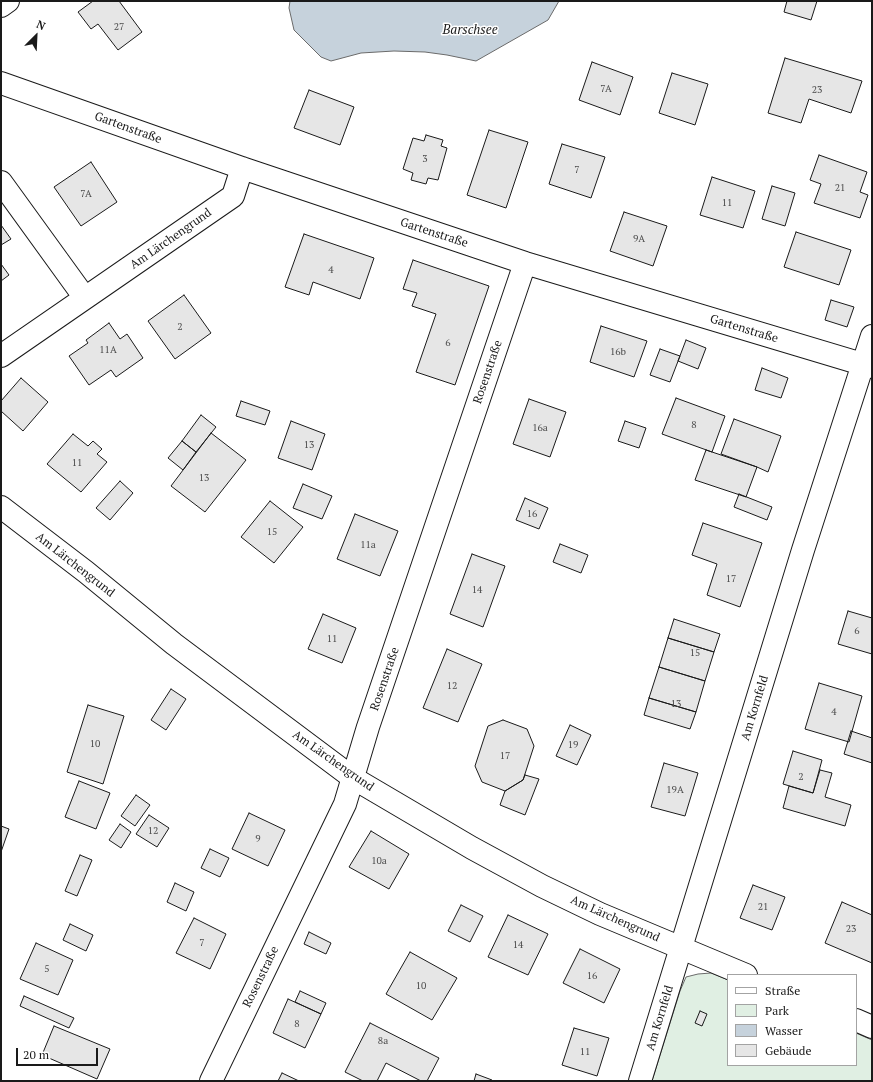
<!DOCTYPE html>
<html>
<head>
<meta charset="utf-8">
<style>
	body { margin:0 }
	#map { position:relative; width:873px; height:1082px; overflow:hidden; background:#fff; font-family:"PT Serif",serif }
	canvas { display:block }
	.frame { position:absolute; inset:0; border:2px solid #1a1a1a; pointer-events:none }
	.legend { position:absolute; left:727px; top:974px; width:130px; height:92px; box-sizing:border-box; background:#fff; border:1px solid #a3a3a3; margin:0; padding:5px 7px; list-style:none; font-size:12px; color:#1a1a1a }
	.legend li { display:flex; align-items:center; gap:8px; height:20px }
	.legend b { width:20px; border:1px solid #a3a3a3 }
	.north { position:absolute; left:16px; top:16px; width:40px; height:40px; -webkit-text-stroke:3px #fff; paint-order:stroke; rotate:24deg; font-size:11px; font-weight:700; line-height:16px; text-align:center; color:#1a1a1a }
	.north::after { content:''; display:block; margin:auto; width:14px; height:18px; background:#1a1a1a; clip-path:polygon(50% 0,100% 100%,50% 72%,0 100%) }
	.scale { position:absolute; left:16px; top:1048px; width:82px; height:18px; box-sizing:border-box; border:2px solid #1a1a1a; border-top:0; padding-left:5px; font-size:12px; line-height:14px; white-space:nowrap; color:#1a1a1a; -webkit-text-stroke:3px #fff; paint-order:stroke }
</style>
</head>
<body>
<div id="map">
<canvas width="873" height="1082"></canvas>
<div class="frame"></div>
<ul class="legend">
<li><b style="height:5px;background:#fff"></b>Straße</li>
<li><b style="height:11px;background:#e0efe3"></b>Park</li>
<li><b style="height:11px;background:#c6d2dc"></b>Wasser</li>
<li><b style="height:11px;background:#e6e6e6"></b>Gebäude</li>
</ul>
<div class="north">N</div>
<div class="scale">20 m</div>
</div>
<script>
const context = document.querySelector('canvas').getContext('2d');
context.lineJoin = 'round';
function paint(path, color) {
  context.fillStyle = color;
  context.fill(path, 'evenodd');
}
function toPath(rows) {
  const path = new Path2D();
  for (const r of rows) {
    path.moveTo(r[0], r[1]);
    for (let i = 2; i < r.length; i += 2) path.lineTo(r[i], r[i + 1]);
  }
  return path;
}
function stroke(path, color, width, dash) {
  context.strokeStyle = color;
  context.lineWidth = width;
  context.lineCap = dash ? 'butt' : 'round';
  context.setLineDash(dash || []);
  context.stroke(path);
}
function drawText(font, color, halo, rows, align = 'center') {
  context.font = font + ' "PT Serif",serif';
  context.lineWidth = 3;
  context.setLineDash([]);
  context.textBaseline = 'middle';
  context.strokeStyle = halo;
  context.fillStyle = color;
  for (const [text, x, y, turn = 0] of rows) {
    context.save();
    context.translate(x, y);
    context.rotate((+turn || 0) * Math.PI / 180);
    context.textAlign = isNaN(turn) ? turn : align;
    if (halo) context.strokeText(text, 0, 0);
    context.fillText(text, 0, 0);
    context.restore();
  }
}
const green = toPath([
	[711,973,728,980,728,1065,856,1065,856,1033,872,1040,872,1081,652,1081,680,991,686,977,698,974,711,973]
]);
const water = toPath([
	[290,1,559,1,548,20,476,61,447,55,425,52,394,51,361,53,331,61,321,57,294,30,289,8,290,1]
]);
const building = toPath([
	[93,1,119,1,142,32,118,50,98,24,91,29,78,12,93,1],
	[787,1,817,1,811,20,784,12,787,1],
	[785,58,862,81,851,113,809,99,801,123,768,113,785,58],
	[592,62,633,77,620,115,579,100,592,62],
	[672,73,708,84,695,125,659,113,672,73],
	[309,90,354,107,340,145,294,128,309,90],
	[489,130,528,142,506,208,467,195,489,130],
	[426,135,443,140,441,146,447,148,438,180,428,178,426,184,411,180,413,173,403,169,413,138,424,141,426,135],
	[562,144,605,157,591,198,549,184,562,144],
	[819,155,867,172,860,192,868,195,860,218,814,203,821,184,810,180,819,155],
	[91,162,117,202,81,226,54,187,91,162],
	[712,177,755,191,743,228,700,215,712,177],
	[772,186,795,193,785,226,762,219,772,186],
	[624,212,667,226,653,266,610,251,624,212],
	[1,225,11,239,1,245,1,225],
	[796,232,851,250,839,285,784,267,796,232],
	[304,234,374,258,360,299,313,282,309,295,285,287,304,234],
	[413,260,489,286,455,385,416,372,436,314,412,306,417,293,403,289,413,260],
	[1,264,9,275,1,281,1,264],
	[184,295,211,333,175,359,148,321,184,295],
	[831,300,854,307,847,327,825,320,831,300],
	[109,323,120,339,127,334,143,358,116,377,111,370,89,385,69,356,88,343,86,340,109,323],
	[601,326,647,341,634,377,590,362,601,326],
	[686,340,706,348,698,369,678,361,686,340],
	[660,349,680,356,670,382,650,375,660,349],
	[762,368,788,378,781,398,755,390,762,368],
	[21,378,48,402,23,431,1,411,1,401,21,378],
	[676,398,725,416,712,452,662,434,676,398],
	[529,399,566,412,550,457,513,444,529,399],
	[241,401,270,411,265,425,236,416,241,401],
	[201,415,216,427,196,452,182,441,201,415],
	[734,419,781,436,768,472,757,467,721,454,734,419],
	[291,421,325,434,312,470,278,458,291,421],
	[625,421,646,428,639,448,618,441,625,421],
	[211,433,246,460,205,512,171,486,211,433],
	[73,434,88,446,93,441,102,449,97,454,107,462,81,492,47,464,73,434],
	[182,441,196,452,183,470,168,458,182,441],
	[706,450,757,467,746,497,695,480,706,450],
	[120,481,133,493,110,520,96,508,120,481],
	[303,484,332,496,322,519,293,508,303,484],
	[739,494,772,507,767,520,734,507,739,494],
	[525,498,548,508,539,529,516,520,525,498],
	[270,501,303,527,274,563,241,537,270,501],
	[355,514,398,531,380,576,337,559,355,514],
	[703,523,762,543,740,607,707,595,717,564,692,555,703,523],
	[560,544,588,555,581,573,553,562,560,544],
	[472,554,505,566,483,627,450,614,472,554],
	[848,611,872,618,872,654,838,644,848,611],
	[323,614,356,628,342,663,308,649,323,614],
	[674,619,720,634,714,652,668,638,674,619],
	[668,638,714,652,705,681,659,667,668,638],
	[447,649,482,664,458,722,423,708,447,649],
	[659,667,705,681,696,712,649,698,659,667],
	[819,683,862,696,849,742,805,729,819,683],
	[171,689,186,699,166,730,151,720,171,689],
	[649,698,696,712,690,729,644,715,649,698],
	[88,705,124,716,103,784,67,772,88,705],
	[503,720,527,729,534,746,523,780,505,791,482,782,475,766,488,726,503,720],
	[570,725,591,735,577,765,556,756,570,725],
	[851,731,872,738,872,763,844,754,851,731],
	[793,751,822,760,813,793,783,784,793,751],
	[664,763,698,773,685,816,651,807,664,763],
	[820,770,832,773,825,797,851,805,845,826,783,808,789,786,813,793,820,770],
	[525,775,539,779,525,815,500,805,505,791,523,780,525,775],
	[79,781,110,793,96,829,65,817,79,781],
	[136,795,150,805,135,826,121,816,136,795],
	[249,813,285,830,268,866,232,849,249,813],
	[149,815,169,828,157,847,136,834,149,815],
	[120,824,131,832,121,848,109,840,120,824],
	[1,826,9,829,1,852,1,826],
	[371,831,409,854,389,889,349,867,371,831],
	[210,849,229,858,220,877,201,868,210,849],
	[80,855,92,860,77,896,65,891,80,855],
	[175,883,194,892,186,911,167,902,175,883],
	[753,885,785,897,772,930,740,918,753,885],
	[842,902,872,915,872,963,825,943,842,902],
	[461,905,483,916,470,942,448,931,461,905],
	[508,915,548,934,528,975,488,957,508,915],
	[194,918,226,934,210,969,176,953,194,918],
	[70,924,93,935,86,951,63,940,70,924],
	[309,932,331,943,326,954,304,944,309,932],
	[36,943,73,960,58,995,20,979,36,943],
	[580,949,620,969,604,1003,563,983,580,949],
	[410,952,457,978,432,1020,386,994,410,952],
	[300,991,326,1003,321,1014,295,1002,300,991],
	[24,996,74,1018,69,1028,20,1006,24,996],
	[288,999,321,1014,305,1048,273,1033,288,999],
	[700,1011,707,1014,702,1026,695,1023,700,1011],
	[370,1023,439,1058,427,1081,421,1081,386,1063,377,1081,363,1081,345,1072,370,1023],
	[54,1026,110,1049,97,1079,42,1055,54,1026],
	[574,1028,609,1038,597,1076,562,1065,574,1028],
	[282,1073,299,1081,278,1081,282,1073],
	[476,1074,492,1080,492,1081,474,1081,476,1074]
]);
const minor = toPath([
	[1,6,8,1],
	[1,83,242,168,525,263,872,367],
	[1,182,85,298],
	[1,356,233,196,242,168],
	[1,507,86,572,174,644,353,778,472,848,542,886,600,914,746,975],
	[856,1020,872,1027],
	[211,1081,345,804,368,727,525,263],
	[640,1081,803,550,872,336]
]);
const numberNames = [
	["27",119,27],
	["7A",606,89],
	["23",817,90],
	["3",425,159],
	["7",577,170],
	["21",840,188],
	["7A",86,194],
	["11",727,203],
	["9A",639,239],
	["4",331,270],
	["2",180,327],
	["6",448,343],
	["11A",108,350],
	["16b",618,352],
	["8",694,425],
	["16a",540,428],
	["13",309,445],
	["11",77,463],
	["13",204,478],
	["16",532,514],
	["15",272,532],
	["11a",368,545],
	["17",731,579],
	["14",477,590],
	["6",857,631],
	["11",332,639],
	["15",695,653],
	["12",452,686],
	["13",676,704],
	["4",834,712],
	["10",95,744],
	["19",573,745],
	["17",505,756],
	["2",801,777],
	["19A",675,790],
	["12",153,831],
	["9",258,839],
	["10a",379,861],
	["21",763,907],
	["23",851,929],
	["7",202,943],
	["14",518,945],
	["5",47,969],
	["16",592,976],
	["10",421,986],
	["8",297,1024],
	["8a",383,1041],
	["11",585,1052]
];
const streetNames = [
	["Gartenstraße",128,128,20],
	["Gartenstraße",434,233,18],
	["Am Lärchengrund",171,239,-35],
	["Gartenstraße",744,329,17],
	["Rosenstraße",488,372,-71],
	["Am Lärchengrund",75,565,38],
	["Rosenstraße",385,679,-71],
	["Am Kornfeld",755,708,-73],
	["Am Lärchengrund",333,761,35],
	["Am Lärchengrund",615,919,24],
	["Rosenstraße",261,977,-64],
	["Am Kornfeld",660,1018,-73]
];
const waterNames = [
	["Barschsee",470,30]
];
paint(green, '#e0efe3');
stroke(green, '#6a6a6a', 1);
paint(water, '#c6d2dc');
stroke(water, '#6a6a6a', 1);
paint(building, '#e6e6e6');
stroke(building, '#1a1a1a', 1);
stroke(minor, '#1a1a1a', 24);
stroke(minor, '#fff', 22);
drawText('10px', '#4d4d4d', null, numberNames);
drawText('12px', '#1a1a1a', '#fff', streetNames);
drawText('italic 13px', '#1a1a1a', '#fff', waterNames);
</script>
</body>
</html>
